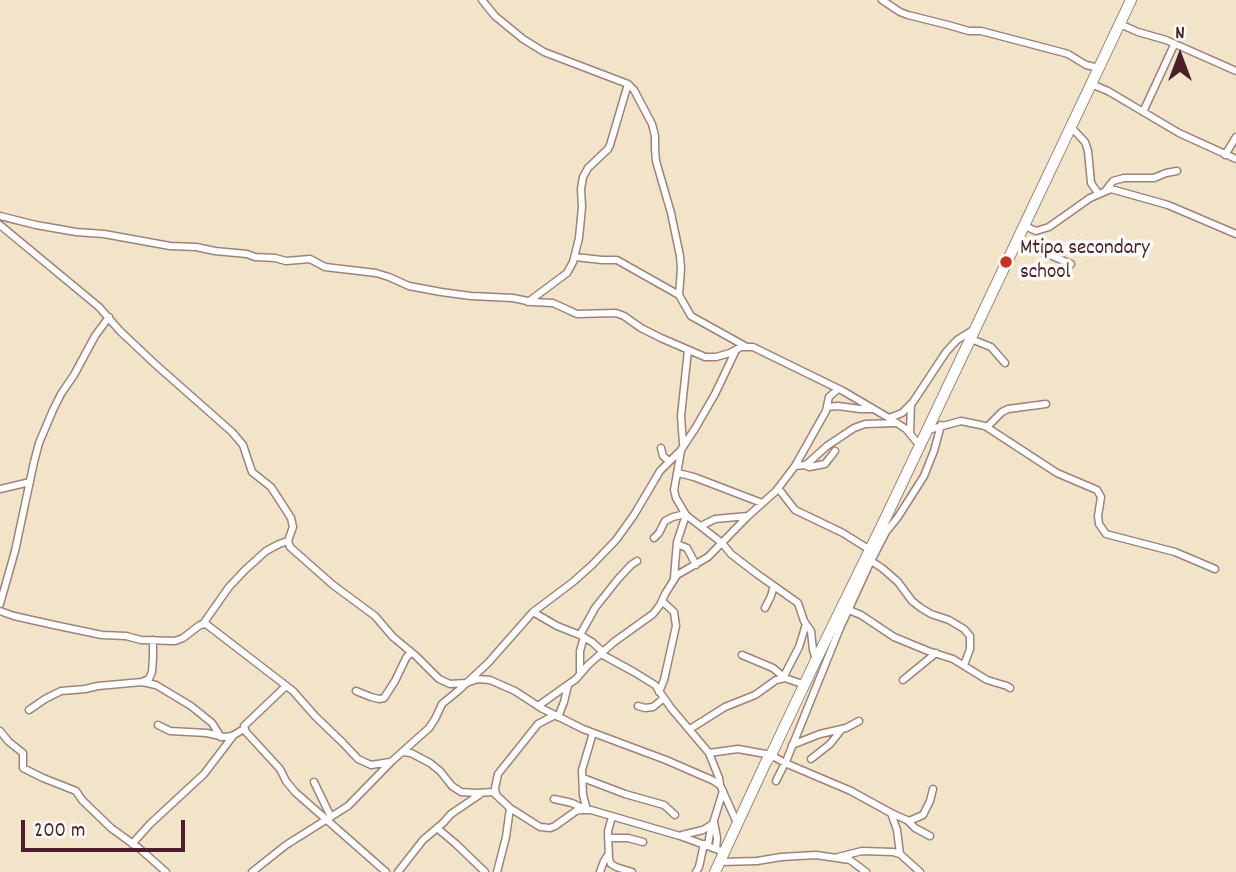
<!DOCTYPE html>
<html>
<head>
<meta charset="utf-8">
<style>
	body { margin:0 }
	#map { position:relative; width:1236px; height:872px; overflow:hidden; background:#f2e4c8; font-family:Dekko,sans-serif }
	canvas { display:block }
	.north { position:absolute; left:1145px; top:21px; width:70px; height:70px; -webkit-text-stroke:5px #fdfcf7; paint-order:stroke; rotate:0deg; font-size:19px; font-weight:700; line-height:28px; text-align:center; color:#4a1f2b }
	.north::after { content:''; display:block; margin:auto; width:24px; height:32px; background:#4a1f2b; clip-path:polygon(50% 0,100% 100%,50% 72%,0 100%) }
	.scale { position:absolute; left:21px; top:820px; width:164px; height:32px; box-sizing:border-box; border:4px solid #4a1f2b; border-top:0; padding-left:9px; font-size:21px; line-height:24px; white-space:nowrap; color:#4a1f2b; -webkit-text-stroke:5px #fdfcf7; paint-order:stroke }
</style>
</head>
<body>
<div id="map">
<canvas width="1236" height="872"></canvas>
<div class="north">N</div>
<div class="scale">200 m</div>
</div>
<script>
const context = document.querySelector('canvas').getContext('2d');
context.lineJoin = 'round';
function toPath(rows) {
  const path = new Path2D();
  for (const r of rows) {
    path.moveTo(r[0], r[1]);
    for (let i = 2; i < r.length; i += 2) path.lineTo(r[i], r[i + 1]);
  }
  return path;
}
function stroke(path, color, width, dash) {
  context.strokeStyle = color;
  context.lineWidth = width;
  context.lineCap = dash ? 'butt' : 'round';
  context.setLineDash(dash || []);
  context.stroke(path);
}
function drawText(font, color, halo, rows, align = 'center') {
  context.font = font + ' Dekko,sans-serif';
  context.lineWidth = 7;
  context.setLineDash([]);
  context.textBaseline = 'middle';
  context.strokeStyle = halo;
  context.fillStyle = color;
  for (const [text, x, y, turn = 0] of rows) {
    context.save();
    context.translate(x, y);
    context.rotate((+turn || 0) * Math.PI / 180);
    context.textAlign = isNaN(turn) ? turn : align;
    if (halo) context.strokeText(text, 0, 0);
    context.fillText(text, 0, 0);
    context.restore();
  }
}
const street = toPath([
	[482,0,495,16,523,39,544,52,628,84,634,90,652,124,655,136,655,149,656,161,671,213,680,256,681,269,679,295],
	[882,0,900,12,908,15,948,25,969,31,981,31,1061,52,1068,54,1086,65,1099,68],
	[1120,24,1138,32,1166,40,1236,71],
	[1091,84,1108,91,1179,133,1236,159],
	[1143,112,1174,45],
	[1071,127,1085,142,1088,151,1091,183,1098,193],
	[1225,155,1236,137],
	[1106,190,1113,181,1124,178,1154,178,1166,173,1177,171],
	[0,216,36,225,76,232,104,234,170,246,196,247,215,251,247,254,255,257,275,258,286,261,310,259,325,267,376,273,389,277,409,286,441,292,471,296,513,298,532,302,553,303,577,314,616,313,624,316,641,328,661,338,705,357,716,357,730,353,741,347,753,347,843,391,889,418,906,429,920,446],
	[1025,223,1027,227,1036,231,1049,227,1090,198,1111,189,1168,205,1236,234],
	[0,225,99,307,120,331,155,364,232,432,243,445,252,472,271,487,291,518,293,527,288,541,290,547,333,585,375,616,393,637,416,656,439,679,450,684,466,683,478,679,490,680,515,691,541,708,583,729,666,760,712,780,720,785,738,825],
	[1017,241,1071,264],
	[575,257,602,260,617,260,679,295,691,316,745,346],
	[528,302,567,273,573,262,579,238,582,207,581,189,583,177,588,168,608,149,610,145,628,84],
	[971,339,991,347,1005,363],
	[827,407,838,406,860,409,873,409],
	[889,418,902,413,913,402,946,352,957,340,973,330],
	[987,427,1002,412,1008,409,1046,404],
	[928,430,961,421,985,426,1057,473,1097,490,1101,497,1098,516,1099,524,1106,534,1175,552,1215,569],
	[910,433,911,404],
	[683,444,681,416,688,350],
	[661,448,663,456,669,461],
	[681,451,674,490,676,498,686,515,722,543],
	[805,465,809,467,825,464,835,451],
	[795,466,806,465,827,446,854,428,865,424,895,423],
	[678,473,694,477,762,503],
	[778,488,795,510,843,533,870,550],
	[0,489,30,482],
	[701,526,715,519,748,516],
	[654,538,659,533,665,521,673,517,685,514],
	[722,543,731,554,757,574,798,603,804,621,811,631,813,650,816,659],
	[677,544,687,548,696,565],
	[871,561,882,568,898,582,912,601,921,608,931,614,949,620,964,629,970,636,970,649,964,665],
	[674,578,677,542,686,515],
	[0,604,15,551,34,462,39,443,53,410,61,394,74,375,95,336,109,317],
	[765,608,771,596,774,586],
	[849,610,861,615,894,637,928,651,953,659,987,680,1007,686,1010,688],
	[0,611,14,616,54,625,102,635,126,636,141,640,175,641,183,638,200,625,206,624,293,691,315,716,343,743,358,759,371,765,390,762],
	[533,612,557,626,580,635,592,642,603,652],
	[203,624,229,587,245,570,266,551,279,544,288,541],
	[580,635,595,608,618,579,631,565,637,561],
	[601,654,634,672,655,685,671,708,709,753,719,778,720,785],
	[742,655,773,668,785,678],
	[580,674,580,651,584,637],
	[784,676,799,647,806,624],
	[903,680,936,653],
	[142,682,156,685,191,706,212,723,221,737],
	[286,686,244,726,246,732,280,769,286,781,295,792,386,872],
	[356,691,371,697,379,699,384,698,395,681,406,658,411,652],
	[659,692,664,680,676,626,674,612,662,601],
	[538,706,576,679,588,665,614,642,653,614,660,605,665,594,677,575,708,557,748,516,776,491,795,466,826,411,829,397,838,389],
	[638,706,645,708,653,707,664,698],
	[29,710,45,699,61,691,85,689,98,686,142,682,149,679,152,672,153,658,153,640],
	[558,717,564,702,568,685],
	[158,725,170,731,207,733,224,737,232,736,244,729],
	[690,729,725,707,755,695,776,680,785,678,805,685],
	[0,731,9,742,23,753,23,768,43,778,76,791,82,800,111,828,140,849,166,872],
	[792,745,820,734,846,728,859,721],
	[403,752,411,753,430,763,440,771,452,786,461,792,477,793,493,792,510,808,540,827,550,828,555,826,576,811,580,810,591,810,680,836,724,852],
	[709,753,738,749,771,755,785,763,851,791,891,813,909,821,923,815,930,801,933,789],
	[811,759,830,744,842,729],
	[583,778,625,794,664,805,675,815],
	[776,781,787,759,840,628,869,565,886,532,898,517,924,476,934,451,941,425],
	[314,782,331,817],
	[496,794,495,788,498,774,538,724,555,715],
	[554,799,572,803,585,809],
	[587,810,583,795,582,770,593,733],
	[891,813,897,830,900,854],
	[612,817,608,831,609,859,611,864,616,867,632,872],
	[907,820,915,828,930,836],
	[714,822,717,838,716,849],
	[437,828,456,844,485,872],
	[682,835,703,830,711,825],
	[608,838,628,838,643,842],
	[132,844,150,824,204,774,233,736],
	[708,845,710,833,723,791],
	[838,857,862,851,893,852,900,854,920,872],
	[720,862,757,861,781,857,816,855,850,860,866,872],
	[252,872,286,845,348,806,392,761,429,728,435,719,442,704,459,690,488,663,533,612,573,582,592,565,616,540,634,515,660,471,681,450,696,427,715,394,736,350],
	[398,872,423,840,443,823,451,814,479,795],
	[497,872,506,837,510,808],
	[600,872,604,861,608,855],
	[696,872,699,867,704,844]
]);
const primary = toPath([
	[715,872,766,762,771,755,816,660,886,517,1131,0]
]);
const markers = [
	[1006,262,7,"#c8321e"]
];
const poiNames = [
	["Mtipa secondary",1020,250],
	["school",1020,274]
];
stroke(street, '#9e827a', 9);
stroke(primary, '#9e827a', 12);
stroke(street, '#fff', 6);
stroke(primary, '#fff', 10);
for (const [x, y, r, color] of markers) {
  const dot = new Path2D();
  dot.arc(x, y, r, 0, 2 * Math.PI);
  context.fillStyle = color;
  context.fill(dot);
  stroke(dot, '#fdfcf7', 2.5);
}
drawText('21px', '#4a1f2b', '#fdfcf7', poiNames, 'left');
</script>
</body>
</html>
